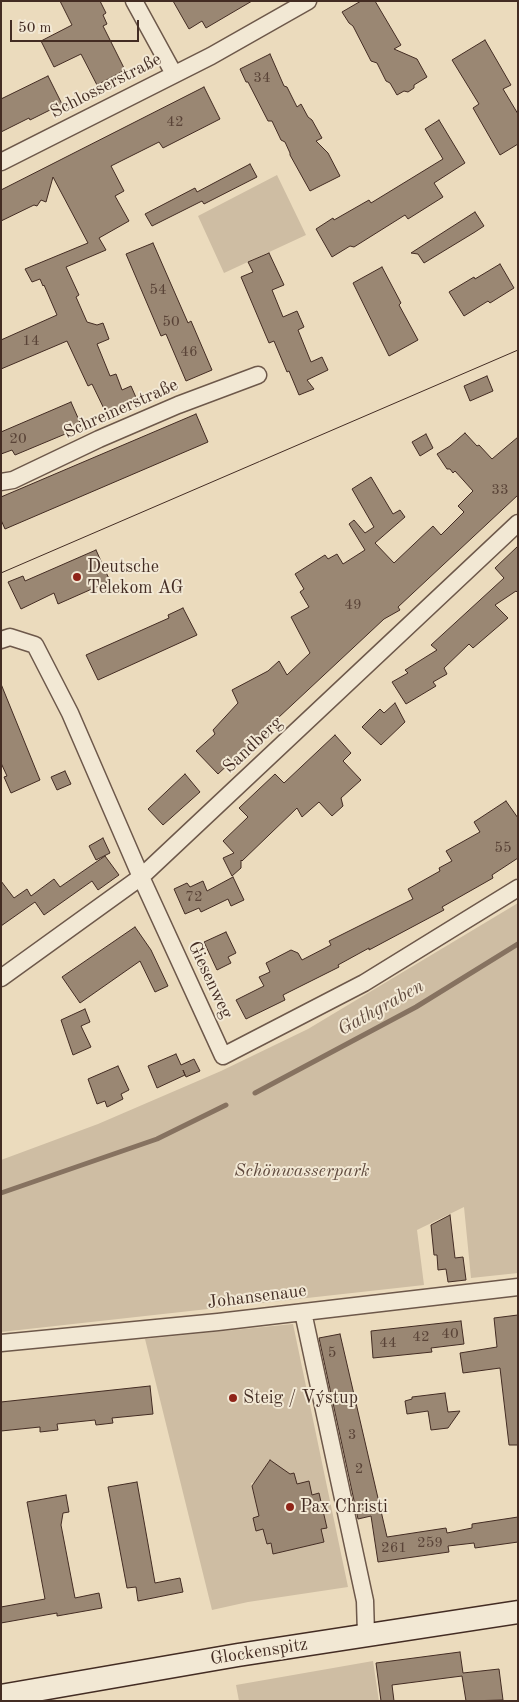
<!DOCTYPE html>
<html>
<head>
<meta charset="utf-8">
<style>
	body { margin:0 }
	#map { position:relative; width:519px; height:1702px; overflow:hidden; background:#ebdbbd; font-family:"Old Standard TT",serif }
	canvas { display:block }
	.frame { position:absolute; inset:0; border:2px solid #432c23; pointer-events:none }
	.scale { position:absolute; left:10px; top:20px; width:129px; height:22px; box-sizing:border-box; border:2px solid #432c23; border-top:0; padding-left:6px; font-size:15px; line-height:18px; white-space:nowrap; color:#432c23; -webkit-text-stroke:4px #f2e8d4; paint-order:stroke }
</style>
</head>
<body>
<div id="map">
<canvas width="519" height="1702"></canvas>
<div class="frame"></div>
<div class="scale">50 m</div>
</div>
<script>
const context = document.querySelector('canvas').getContext('2d');
context.lineJoin = 'round';
function paint(path, color) {
  context.fillStyle = color;
  context.fill(path, 'evenodd');
}
function toPath(rows) {
  const path = new Path2D();
  for (const r of rows) {
    path.moveTo(r[0], r[1]);
    for (let i = 2; i < r.length; i += 2) path.lineTo(r[i], r[i + 1]);
  }
  return path;
}
function stroke(path, color, width, dash) {
  context.strokeStyle = color;
  context.lineWidth = width;
  context.lineCap = dash ? 'butt' : 'round';
  context.setLineDash(dash || []);
  context.stroke(path);
}
function drawText(font, color, halo, rows, align = 'center') {
  context.font = font + ' "Old Standard TT",serif';
  context.lineWidth = 4;
  context.setLineDash([]);
  context.textBaseline = 'middle';
  context.strokeStyle = halo;
  context.fillStyle = color;
  for (const [text, x, y, turn = 0] of rows) {
    context.save();
    context.translate(x, y);
    context.rotate((+turn || 0) * Math.PI / 180);
    context.textAlign = isNaN(turn) ? turn : align;
    if (halo) context.strokeText(text, 0, 0);
    context.fillText(text, 0, 0);
    context.restore();
  }
}
const green = toPath([
	[277,175,306,235,224,273,198,216],
	[518,903,518,1273,471,1278,464,1207,417,1230,424,1285,1,1332,1,1160,98,1124,221,1071,308,1029],
	[293,1324,348,1587,248,1602,212,1610,145,1339],
	[270,1460,288,1475,294,1473,300,1498,319,1493,327,1527,321,1529,324,1542,273,1554,267,1528,256,1531,253,1518,259,1516,251,1483,258,1482,262,1472],
	[373,1661,379,1701,239,1701,236,1685]
]);
const stream = toPath([
	[255,1093,416,1007,518,944],
	[1,1193,157,1139,226,1105]
]);
const building = toPath([
	[60,1,100,1,106,13,103,15,107,24,103,26,125,70,97,85,81,54,54,67,41,41,72,25,60,1],
	[173,1,252,1,206,28,202,21,189,29,173,1],
	[361,1,375,1,401,45,394,49,417,59,427,77,414,85,414,88,408,92,404,91,397,95,390,83,386,81,377,63,371,61,353,26,349,23,342,12,361,1],
	[485,40,511,85,503,89,518,114,518,144,500,155,473,108,479,104,452,60,485,40],
	[270,54,284,86,287,87,297,107,301,104,308,117,312,120,322,138,316,141,328,153,340,176,310,191,290,155,290,153,285,142,281,140,272,121,268,121,248,82,246,82,240,69,270,54],
	[48,76,62,104,30,120,29,118,1,132,1,99,48,76],
	[204,87,220,119,163,148,159,142,111,166,124,191,115,196,129,221,99,238,106,250,66,267,79,295,76,297,87,322,97,325,103,323,109,339,97,344,110,376,116,374,122,390,131,386,138,402,107,415,92,384,88,386,67,341,1,369,1,340,57,315,44,285,43,286,40,279,32,282,25,269,88,243,53,177,46,202,41,200,37,206,34,205,1,221,1,190,204,87],
	[439,120,465,163,434,183,443,197,408,219,405,215,354,247,350,246,332,257,316,229,333,218,334,220,369,200,371,203,443,159,425,129,439,120],
	[250,164,257,177,204,204,202,201,152,226,145,214,195,188,197,192,250,164],
	[475,212,484,226,475,232,424,263,418,254,411,253,475,212],
	[153,243,188,323,191,321,212,370,186,381,166,334,161,336,126,254,153,243],
	[269,253,284,285,272,290,283,317,297,311,304,327,298,330,311,362,322,357,328,370,307,380,314,389,299,395,289,371,287,372,274,341,269,343,241,277,253,272,248,262,269,253],
	[500,264,514,288,490,303,488,301,464,316,449,292,474,277,475,279,500,264],
	[382,267,401,303,399,305,418,340,389,356,353,283,382,267],
	[487,376,493,391,470,401,464,386,487,376],
	[71,402,82,427,15,455,12,450,1,454,1,432,71,402],
	[196,414,208,442,5,529,1,520,1,497,196,414],
	[465,433,477,446,479,445,492,459,518,437,518,495,398,607,400,610,384,619,218,774,196,751,215,734,213,730,238,703,232,690,268,671,279,661,287,675,310,653,291,617,309,607,300,592,304,589,295,574,325,555,328,559,337,554,343,564,365,550,349,524,354,520,365,533,374,527,352,489,371,477,393,514,400,510,405,517,375,543,394,563,433,526,441,535,464,512,458,506,473,491,455,471,453,473,450,469,447,469,437,454,450,446,465,433],
	[426,434,433,448,420,456,412,442,426,434],
	[518,546,518,593,516,591,495,605,508,618,473,648,469,644,444,668,447,674,433,682,436,686,406,704,392,682,408,673,405,670,437,650,431,645,504,578,495,568,518,546],
	[96,550,110,581,58,604,54,593,21,609,8,582,23,576,25,581,96,550],
	[183,608,197,635,98,680,86,655,169,618,168,615,183,608],
	[1,684,40,780,11,793,4,777,7,776,1,763,1,684],
	[395,703,405,722,381,745,362,727,380,709,384,713,395,703],
	[335,735,351,753,343,761,361,780,341,798,343,806,332,816,319,802,302,817,297,808,242,861,241,860,241,868,232,876,223,858,234,853,223,841,248,817,239,808,275,774,284,783,335,735],
	[65,771,71,784,57,790,51,777,65,771],
	[185,774,200,792,163,825,148,809,185,774],
	[506,801,518,818,518,858,492,875,493,878,442,907,444,910,369,950,369,948,338,965,339,967,283,995,285,1000,246,1019,236,1000,264,986,259,977,270,972,266,963,291,950,298,953,302,960,331,945,329,941,413,899,408,889,440,871,439,868,452,861,446,851,480,832,474,822,506,801],
	[103,838,110,853,96,860,89,846,103,838],
	[105,856,119,875,98,890,92,881,44,915,35,902,1,926,1,881,14,898,27,889,31,896,54,879,60,887,105,856],
	[233,877,244,900,231,906,228,899,201,912,199,908,185,914,174,889,187,883,190,887,203,881,207,891,233,877],
	[135,927,151,950,168,986,155,992,140,961,80,1003,62,977,135,927],
	[226,932,236,953,228,957,231,963,217,970,204,942,226,932],
	[85,1009,90,1022,81,1026,91,1047,73,1055,61,1020,85,1009],
	[176,1054,181,1065,194,1059,200,1071,186,1077,183,1070,185,1075,157,1088,148,1066,176,1054],
	[118,1066,129,1090,121,1094,123,1099,107,1107,105,1101,97,1104,88,1079,118,1066],
	[450,1215,455,1258,463,1257,466,1280,448,1282,446,1269,438,1270,437,1255,434,1255,431,1225,450,1215],
	[518,1315,518,1445,509,1445,500,1368,463,1373,460,1353,497,1347,494,1318,518,1315],
	[461,1321,464,1344,431,1348,432,1352,373,1358,371,1331,461,1321],
	[340,1334,387,1537,446,1528,447,1533,472,1528,472,1524,518,1517,518,1542,475,1548,474,1543,448,1546,449,1552,378,1562,371,1516,358,1519,319,1338,340,1334],
	[150,1386,153,1414,112,1418,113,1423,96,1425,95,1420,57,1424,58,1430,40,1432,40,1427,1,1431,1,1402,150,1386],
	[445,1393,448,1412,460,1411,448,1428,431,1430,428,1411,407,1414,405,1401,412,1399,412,1397,445,1393],
	[270,1460,290,1474,294,1473,297,1484,309,1481,312,1495,319,1493,327,1528,321,1529,324,1542,273,1554,271,1543,267,1544,263,1529,256,1531,253,1518,259,1516,252,1486,270,1460],
	[137,1482,155,1583,180,1578,183,1592,138,1601,136,1587,127,1588,108,1487,137,1482],
	[66,1495,69,1512,63,1513,61,1525,75,1598,99,1593,102,1608,57,1616,57,1613,1,1623,1,1607,45,1599,27,1502,66,1495],
	[460,1652,463,1673,499,1669,503,1700,466,1701,462,1676,392,1685,394,1701,381,1701,376,1663,460,1652]
]);
const minor = toPath([
	[134,1,174,74],
	[1,162,211,56,308,1],
	[1,482,13,480,99,439,178,405,258,375],
	[1,640,10,637,35,645,70,713,141,877,223,1056,364,983,518,888],
	[1,978,141,877,518,523],
	[303,1312,365,1601,366,1634],
	[1,1343,218,1322,518,1287]
]);
const secondary = toPath([
	[1,1696,238,1655,518,1612]
]);
const tram = toPath([
	[1,573,518,350]
]);
const markers = [
	[77,577,5,"#8f2418"],
	[233,1398,5,"#8f2418"],
	[290,1507,5,"#8f2418"]
];
const numberNames = [
	["34",262,78],
	["42",175,122],
	["54",158,290],
	["50",171,322],
	["14",31,341],
	["46",189,352],
	["20",18,439],
	["33",500,490],
	["49",353,605],
	["55",503,848],
	["72",194,897],
	["40",450,1334],
	["42",421,1337],
	["44",388,1343],
	["5",332,1353],
	["3",352,1435],
	["2",359,1469],
	["259",430,1543],
	["261",394,1548]
];
const streetNames = [
	["Schlosserstraße",106,86,-27],
	["Schreinerstraße",121,409,-24],
	["Sandberg",253,745,-43],
	["Giesenweg",210,980,65],
	["Johansenaue",257,1297,-7],
	["Glockenspitz",259,1652,-9]
];
const poiNames = [
	["Deutsche",87,567],
	["Telekom AG",87,588],
	["Steig / Výstup",243,1398],
	["Pax Christi",300,1507]
];
const parkNames = [
	["Schönwasserpark",302,1171]
];
const waterNames = [
	["Gathgraben",381,1008,-29]
];
paint(green, '#cebda3');
stroke(stream, '#867260', 5);
paint(building, '#9a8773');
stroke(building, '#432c23', 1);
stroke(minor, '#6d584a', 19);
stroke(secondary, '#432c23', 25);
stroke(minor, '#f2e8d4', 16);
stroke(secondary, '#f2e8d4', 22);
stroke(tram, '#432c23', 1);
for (const [x, y, r, color] of markers) {
  const dot = new Path2D();
  dot.arc(x, y, r, 0, 2 * Math.PI);
  context.fillStyle = color;
  context.fill(dot);
  stroke(dot, '#f2e8d4', 2);
}
drawText('15px', '#594337', null, numberNames);
drawText('18px', '#432c23', '#f2e8d4', streetNames);
drawText('18px', '#432c23', '#f2e8d4', poiNames, 'left');
drawText('italic 18px', '#5f493d', '#f2e8d4', parkNames);
drawText('italic 19px', '#5f493c', '#f2e8d4', waterNames);
</script>
</body>
</html>
